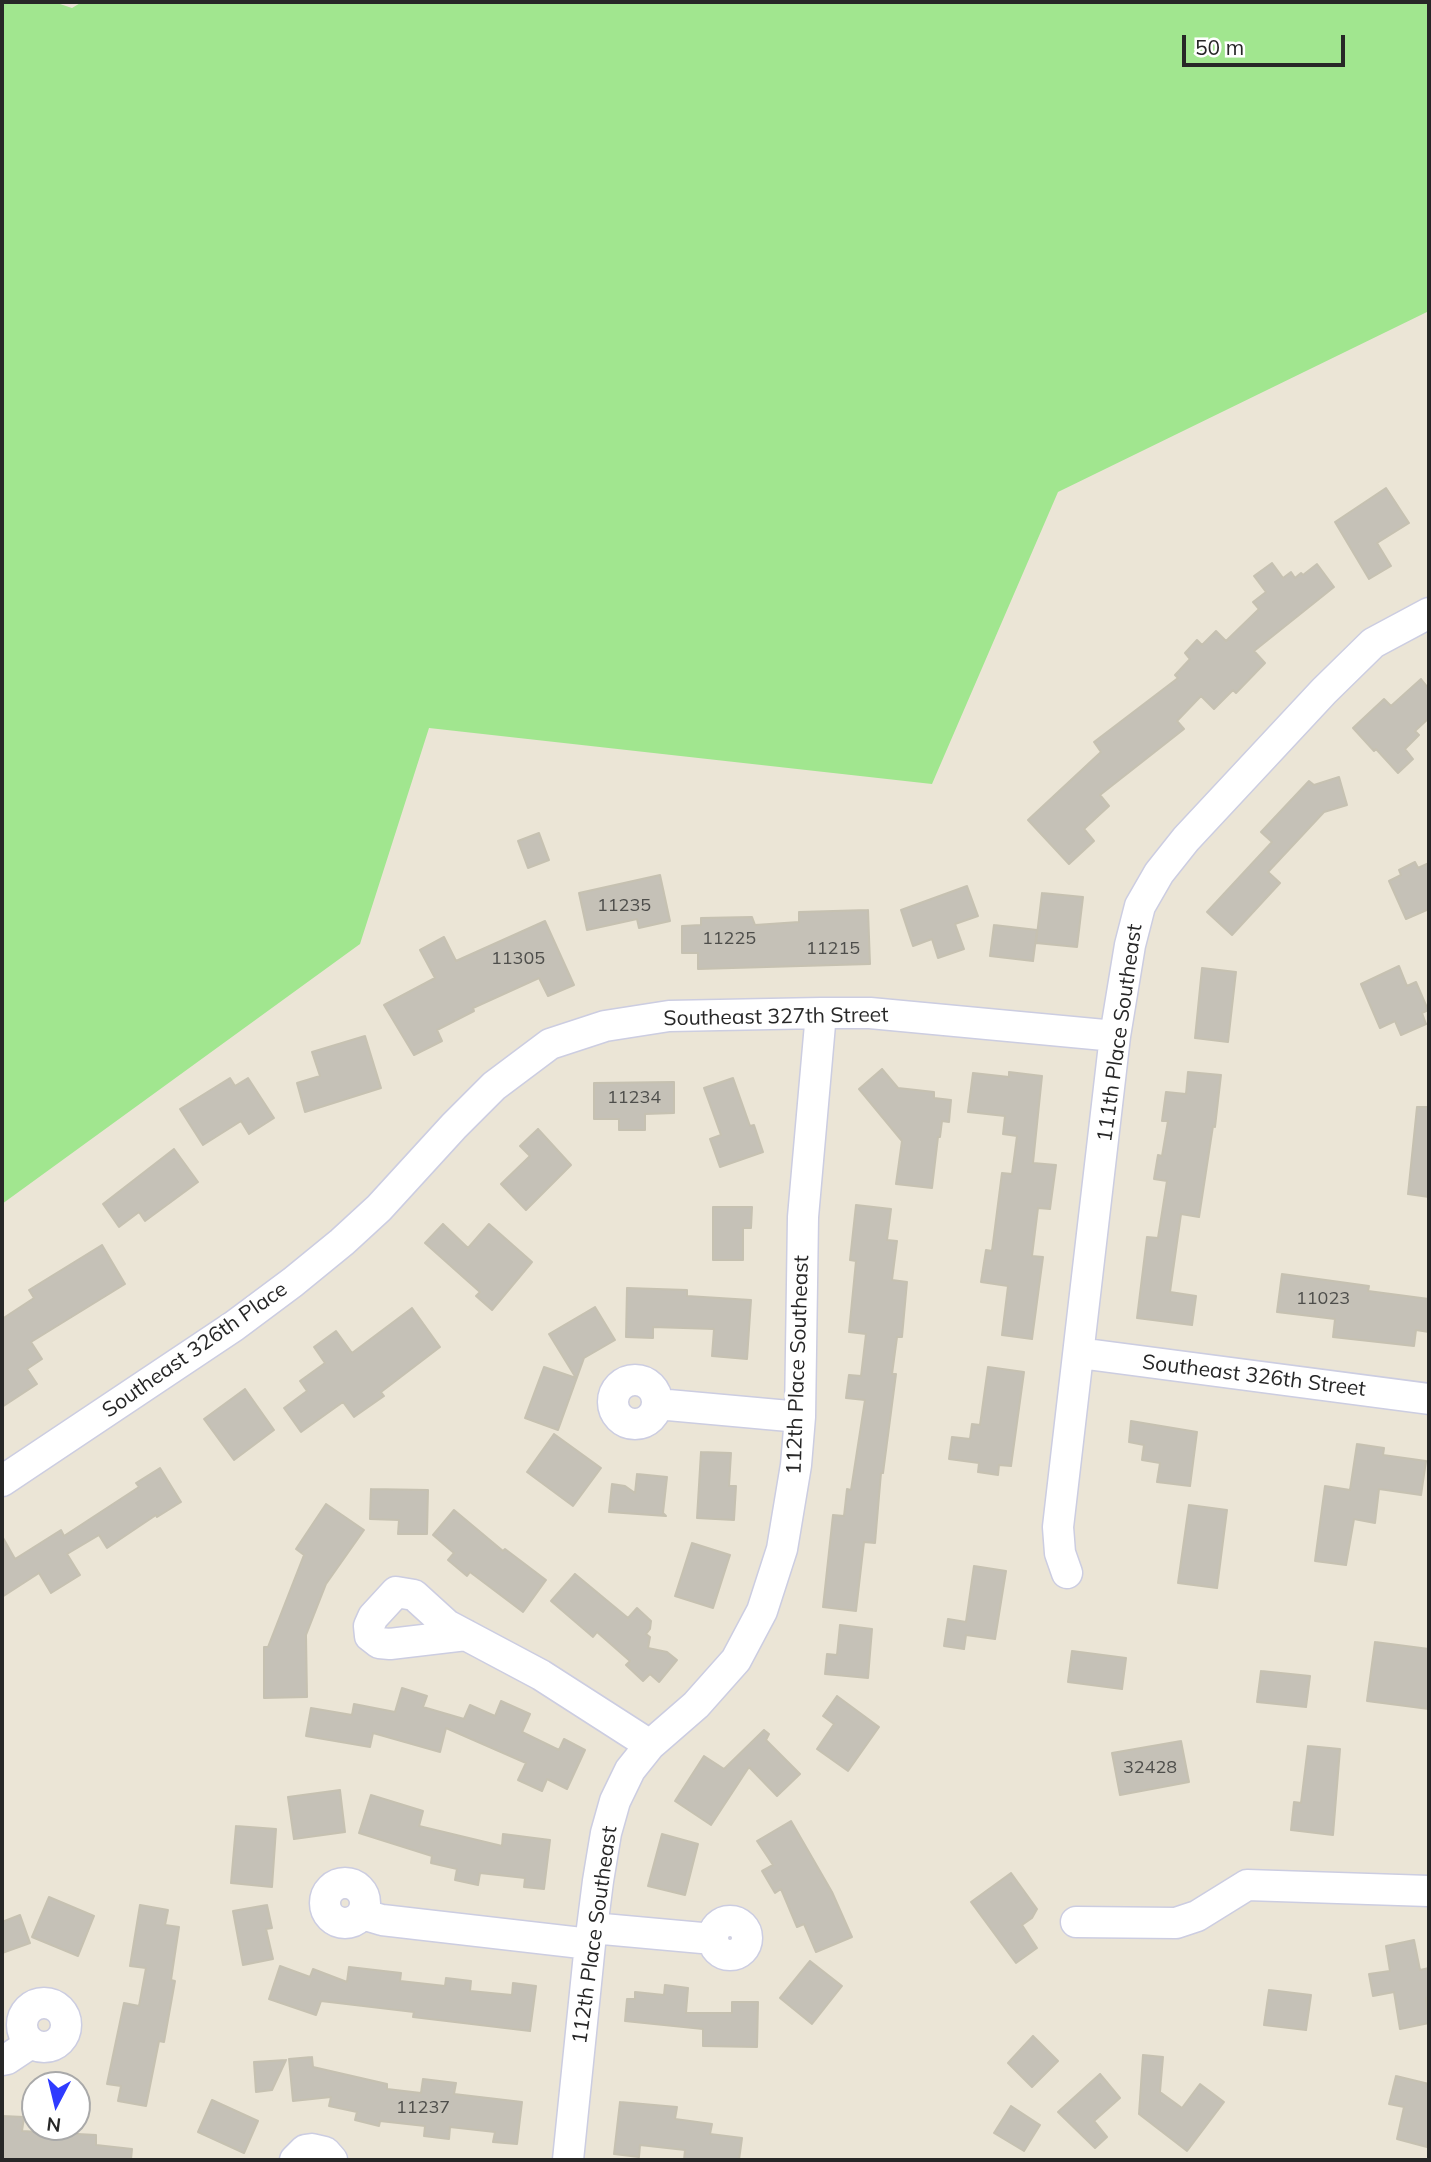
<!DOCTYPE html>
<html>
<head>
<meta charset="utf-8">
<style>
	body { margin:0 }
	#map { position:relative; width:1431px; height:2162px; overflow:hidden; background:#ebe5d6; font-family:Mulish,sans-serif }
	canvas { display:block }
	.frame { position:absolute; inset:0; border:4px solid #272727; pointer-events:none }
	.north { position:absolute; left:21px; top:2071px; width:70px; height:70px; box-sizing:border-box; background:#fff; border:2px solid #a9a9a9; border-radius:50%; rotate:187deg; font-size:19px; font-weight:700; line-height:28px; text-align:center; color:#272727 }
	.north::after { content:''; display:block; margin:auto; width:24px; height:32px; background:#2f3bff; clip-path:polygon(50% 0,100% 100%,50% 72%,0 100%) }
	.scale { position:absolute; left:1182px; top:35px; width:163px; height:32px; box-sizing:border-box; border:4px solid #272727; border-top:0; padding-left:9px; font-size:21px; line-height:24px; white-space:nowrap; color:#272727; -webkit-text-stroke:5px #fff; paint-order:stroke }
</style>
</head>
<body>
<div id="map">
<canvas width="1431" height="2162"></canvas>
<div class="frame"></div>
<div class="north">N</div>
<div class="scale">50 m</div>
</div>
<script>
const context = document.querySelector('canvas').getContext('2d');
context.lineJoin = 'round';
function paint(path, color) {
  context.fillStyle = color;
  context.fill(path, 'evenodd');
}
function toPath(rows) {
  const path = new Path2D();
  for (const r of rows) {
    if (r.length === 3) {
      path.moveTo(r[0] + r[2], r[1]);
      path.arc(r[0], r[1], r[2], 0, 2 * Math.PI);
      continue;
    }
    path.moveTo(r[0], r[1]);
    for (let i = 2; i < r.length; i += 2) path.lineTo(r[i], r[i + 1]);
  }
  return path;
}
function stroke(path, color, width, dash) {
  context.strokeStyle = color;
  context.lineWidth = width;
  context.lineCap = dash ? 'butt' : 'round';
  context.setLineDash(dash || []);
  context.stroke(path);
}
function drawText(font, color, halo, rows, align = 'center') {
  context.font = font + ' Mulish,sans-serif';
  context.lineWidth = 7;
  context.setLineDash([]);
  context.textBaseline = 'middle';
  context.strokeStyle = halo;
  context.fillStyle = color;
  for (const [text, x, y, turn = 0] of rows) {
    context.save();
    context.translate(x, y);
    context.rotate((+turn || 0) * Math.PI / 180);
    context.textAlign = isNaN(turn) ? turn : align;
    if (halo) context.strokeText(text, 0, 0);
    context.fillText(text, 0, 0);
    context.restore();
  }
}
const green = toPath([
	[2,2,54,2,72,8,82,2,1429,2,1429,311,1058,492,932,784,429,728,360,944,2,1204]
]);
const building = toPath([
	[1386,488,1409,523,1377,543,1391,566,1369,579,1335,522,1386,488],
	[1272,563,1283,578,1291,572,1295,578,1301,573,1303,575,1317,564,1334,587,1254,651,1265,663,1236,693,1233,690,1214,709,1201,696,1177,721,1184,729,1100,795,1109,806,1084,829,1094,841,1069,864,1028,820,1101,752,1094,742,1178,678,1175,675,1190,659,1185,653,1197,640,1202,645,1216,631,1226,641,1259,609,1253,602,1266,592,1254,576,1272,563],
	[1421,679,1429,689,1429,718,1415,731,1419,735,1405,749,1413,759,1398,773,1376,749,1374,751,1353,728,1384,699,1391,706,1421,679],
	[1339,777,1347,805,1324,812,1268,872,1280,883,1232,935,1207,912,1272,842,1261,832,1309,781,1314,785,1339,777],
	[539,833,549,860,528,868,518,841,539,833],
	[1415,862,1418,868,1429,863,1429,909,1406,919,1389,881,1401,875,1399,870,1415,862],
	[660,875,670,921,639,928,637,919,587,930,579,893,660,875],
	[967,886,978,916,955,924,964,949,938,958,932,939,913,946,901,910,967,886],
	[1042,893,1083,897,1077,947,1036,943,1042,893],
	[868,910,870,964,698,969,698,953,682,953,682,926,701,925,701,918,752,917,755,925,799,922,799,912,868,910],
	[545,921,574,985,548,996,539,978,473,1008,474,1011,437,1030,442,1041,414,1055,384,1005,435,978,420,950,444,937,456,961,545,921],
	[994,925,1037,930,1033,961,990,956,994,925],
	[1399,966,1407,986,1416,982,1428,1010,1422,1013,1426,1024,1401,1035,1395,1021,1380,1028,1361,984,1399,966],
	[1202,968,1236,972,1228,1042,1195,1038,1202,968],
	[365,1036,381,1088,305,1112,297,1083,320,1076,312,1052,365,1036],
	[882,1069,898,1088,934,1092,934,1098,951,1100,949,1122,942,1121,940,1137,938,1137,932,1188,896,1184,902,1141,859,1089,882,1069],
	[1009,1072,1042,1076,1033,1163,1056,1165,1050,1209,1038,1208,1032,1256,1043,1257,1032,1339,1002,1335,1008,1286,981,1282,986,1250,992,1251,1002,1173,1012,1174,1017,1136,1003,1134,1005,1116,968,1112,973,1073,1009,1077,1009,1072],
	[1188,1072,1221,1075,1215,1127,1213,1126,1199,1217,1181,1214,1170,1292,1196,1296,1192,1325,1137,1318,1147,1237,1158,1238,1167,1181,1154,1179,1158,1155,1162,1156,1168,1121,1162,1121,1166,1092,1186,1094,1188,1072],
	[230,1078,235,1086,248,1078,274,1118,249,1134,241,1121,203,1145,180,1109,230,1078],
	[733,1078,750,1126,754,1125,763,1152,720,1167,710,1139,721,1135,704,1088,733,1078],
	[674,1082,674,1113,645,1114,645,1130,619,1130,619,1119,594,1119,594,1083,674,1082],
	[1417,1107,1429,1107,1429,1197,1408,1194,1417,1107],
	[538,1129,571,1165,526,1210,501,1184,530,1156,520,1146,538,1129],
	[174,1149,198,1182,145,1221,139,1212,119,1227,103,1204,174,1149],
	[856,1205,891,1209,887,1240,897,1241,892,1280,907,1282,902,1337,897,1337,892,1374,896,1374,883,1473,881,1473,875,1543,864,1542,856,1611,823,1607,833,1515,844,1516,847,1489,851,1490,865,1400,846,1398,849,1375,861,1376,866,1334,849,1332,856,1261,850,1260,856,1205],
	[713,1207,752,1207,751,1228,743,1228,743,1260,713,1260,713,1207],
	[443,1224,468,1248,489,1224,532,1262,492,1310,476,1296,480,1292,425,1243,443,1224],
	[102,1245,125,1284,31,1342,42,1359,27,1369,37,1384,2,1407,2,1319,34,1298,29,1290,102,1245],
	[1282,1274,1369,1286,1368,1291,1429,1299,1429,1332,1416,1330,1414,1346,1333,1337,1335,1319,1277,1312,1282,1274],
	[627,1288,687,1290,687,1296,751,1300,747,1359,712,1356,714,1329,653,1327,653,1338,626,1337,627,1288],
	[595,1307,615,1340,584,1358,558,1430,525,1418,544,1367,576,1378,549,1334,595,1307],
	[412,1308,440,1347,381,1392,384,1396,354,1417,343,1402,301,1432,284,1408,307,1391,300,1381,325,1363,314,1347,336,1331,352,1353,412,1308],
	[988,1367,1024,1372,1011,1466,999,1465,998,1475,978,1472,979,1463,949,1459,952,1437,970,1439,972,1424,980,1425,988,1367],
	[245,1389,274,1430,234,1460,204,1419,245,1389],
	[1131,1421,1197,1432,1190,1486,1157,1482,1160,1463,1142,1460,1144,1445,1129,1442,1131,1421],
	[554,1434,601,1468,573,1506,527,1472,554,1434],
	[1357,1444,1384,1448,1383,1455,1426,1461,1421,1495,1379,1489,1375,1523,1354,1519,1346,1565,1315,1561,1325,1486,1350,1490,1357,1444],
	[701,1452,731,1453,729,1486,736,1486,734,1520,697,1518,701,1452],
	[160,1468,181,1502,157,1517,156,1515,107,1548,99,1535,67,1554,80,1575,51,1593,39,1573,2,1597,2,1536,15,1559,61,1530,64,1536,139,1487,136,1483,160,1468],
	[637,1474,667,1477,663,1513,666,1516,609,1512,612,1484,625,1486,635,1493,637,1474],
	[371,1489,428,1490,427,1534,398,1534,399,1520,370,1519,371,1489],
	[326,1504,364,1530,326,1584,306,1635,307,1697,264,1698,264,1647,268,1647,304,1555,296,1549,326,1504],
	[1189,1505,1227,1510,1217,1588,1178,1583,1189,1505],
	[454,1510,503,1551,505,1549,546,1580,523,1612,470,1572,467,1576,448,1560,454,1553,433,1535,454,1510],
	[692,1543,730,1555,713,1608,675,1596,692,1543],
	[974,1566,1006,1571,995,1639,966,1635,964,1649,944,1646,948,1619,966,1622,974,1566],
	[575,1574,628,1618,637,1608,651,1621,650,1629,646,1634,650,1637,648,1648,667,1652,677,1660,659,1682,650,1674,643,1681,626,1665,630,1661,597,1632,593,1637,551,1601,575,1574],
	[840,1625,872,1629,868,1678,825,1674,827,1654,837,1655,840,1625],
	[1375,1642,1429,1649,1429,1709,1367,1701,1375,1642],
	[1072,1651,1126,1658,1122,1689,1068,1682,1072,1651],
	[1261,1671,1310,1676,1306,1707,1257,1702,1261,1671],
	[402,1688,427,1696,423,1707,464,1719,470,1705,495,1716,501,1701,530,1714,522,1732,559,1750,564,1739,585,1750,567,1789,547,1779,542,1791,518,1780,526,1763,446,1728,440,1752,373,1733,370,1747,306,1736,311,1708,352,1715,354,1704,395,1712,402,1688],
	[837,1696,879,1727,848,1771,817,1749,834,1724,823,1716,837,1696],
	[764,1730,769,1734,766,1740,800,1774,777,1796,749,1767,711,1825,675,1801,704,1756,724,1769,764,1730],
	[1181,1741,1189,1782,1120,1795,1112,1753,1181,1741],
	[1308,1746,1340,1749,1333,1835,1291,1830,1294,1802,1301,1803,1308,1746],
	[340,1790,345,1832,294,1839,288,1797,340,1790],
	[371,1795,423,1811,419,1826,502,1846,503,1834,550,1840,544,1889,524,1887,525,1878,480,1873,478,1885,455,1880,457,1869,431,1863,432,1856,359,1833,371,1795],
	[791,1821,832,1892,852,1937,816,1952,804,1924,797,1927,781,1889,775,1893,762,1871,773,1865,757,1841,791,1821],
	[236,1826,276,1829,272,1887,231,1883,236,1826],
	[662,1834,698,1844,685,1895,648,1886,662,1834],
	[1011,1873,1037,1909,1032,1918,1022,1925,1037,1948,1016,1963,971,1902,1011,1873],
	[49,1897,94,1916,78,1956,32,1937,49,1897],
	[140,1905,168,1910,165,1925,179,1927,171,1980,175,1981,164,2042,159,2041,146,2106,118,2101,121,2086,107,2084,124,2003,139,2006,146,1968,130,1966,140,1905],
	[267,1905,272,1928,266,1929,273,1959,243,1965,233,1911,267,1905],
	[20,1915,30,1943,2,1953,2,1922,20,1915],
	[1414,1940,1420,1970,1429,1968,1429,1997,1426,1998,1429,2023,1400,2029,1394,1992,1373,1996,1369,1974,1390,1971,1386,1946,1414,1940],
	[810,1961,842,1986,812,2024,780,1998,810,1961],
	[280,1966,310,1977,313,1969,347,1982,349,1967,401,1973,400,1981,445,1986,446,1978,471,1981,470,1991,512,1995,513,1983,536,1986,530,2031,413,2017,414,2012,321,2001,316,2015,269,1999,280,1966],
	[665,1985,688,1988,686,2013,732,2013,732,2002,758,2002,757,2047,703,2046,703,2029,625,2021,627,1999,635,1999,635,1992,664,1995,665,1985],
	[1269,1990,1311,1995,1306,2030,1264,2025,1269,1990],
	[1033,2036,1058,2061,1032,2087,1008,2063,1033,2036],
	[1143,2055,1163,2057,1160,2092,1182,2108,1200,2084,1224,2102,1187,2151,1139,2114,1143,2055],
	[312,2057,313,2067,387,2084,387,2089,421,2093,423,2079,456,2083,454,2094,522,2102,517,2144,493,2142,495,2132,450,2127,449,2139,424,2136,425,2126,380,2121,379,2126,355,2120,357,2112,329,2106,331,2097,293,2101,289,2059,312,2057],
	[286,2060,272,2090,256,2092,254,2062,286,2060],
	[1100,2074,1120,2098,1094,2121,1107,2137,1095,2148,1058,2112,1100,2074],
	[1396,2076,1429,2084,1429,2136,1427,2147,1397,2139,1404,2107,1389,2104,1396,2076],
	[212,2100,258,2121,244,2153,198,2132,212,2100],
	[620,2102,677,2107,675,2119,712,2124,710,2134,742,2138,739,2160,684,2160,685,2150,640,2145,639,2157,614,2154,620,2102],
	[1011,2106,1040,2125,1024,2151,994,2133,1011,2106],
	[2,2116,24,2117,22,2131,96,2135,96,2145,132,2149,131,2160,2,2160,2,2116]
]);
const minor = toPath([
	[1079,1353,1429,1399],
	[635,1402,22],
	[657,1404,800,1417],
	[2,1481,234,1326,293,1282,342,1242,379,1208,454,1126,494,1086,550,1044,605,1026,669,1016,821,1013,870,1013,1115,1036],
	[1067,1573,1060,1553,1058,1527,1115,1036,1130,945,1140,906,1159,873,1186,839,1324,691,1373,643,1429,613],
	[466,1635,390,1644,379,1643,370,1636,369,1626,373,1617,396,1592,414,1595,447,1625,541,1675,650,1745],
	[345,1903,20],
	[362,1914,382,1920,590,1944],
	[730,1938,17],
	[1076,1922,1176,1923,1197,1916,1247,1885,1429,1891],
	[592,1928,713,1939],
	[44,2025,22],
	[2,2060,7,2059,31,2043],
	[295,2160,305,2150,312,2149,325,2152,332,2160],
	[568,2160,590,1944,598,1881,606,1833,615,1801,630,1770,650,1745,696,1705,736,1660,762,1611,782,1549,796,1465,800,1417,803,1217,821,1013]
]);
const numberNames = [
	["11235",624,906],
	["11225",729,939],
	["11215",833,949],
	["11305",518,959],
	["11234",634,1098],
	["11023",1323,1299],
	["32428",1150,1768],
	["11237",423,2108]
];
const streetNames = [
	["Southeast 327th Street",776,1017,-1],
	["111th Place Southeast",1120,1033,-82],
	["Southeast 326th Place",195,1350,-35],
	["112th Place Southeast",798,1365,-88],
	["Southeast 326th Street",1254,1376,7],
	["112th Place Southeast",595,1935,-82]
];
paint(green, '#a1e68f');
paint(building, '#c5c1b7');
stroke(building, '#c6c1b1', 2);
stroke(minor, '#cccde1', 33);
stroke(minor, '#fff', 30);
drawText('18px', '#4e4e4b', null, numberNames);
drawText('21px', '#272727', '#fff', streetNames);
</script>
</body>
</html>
